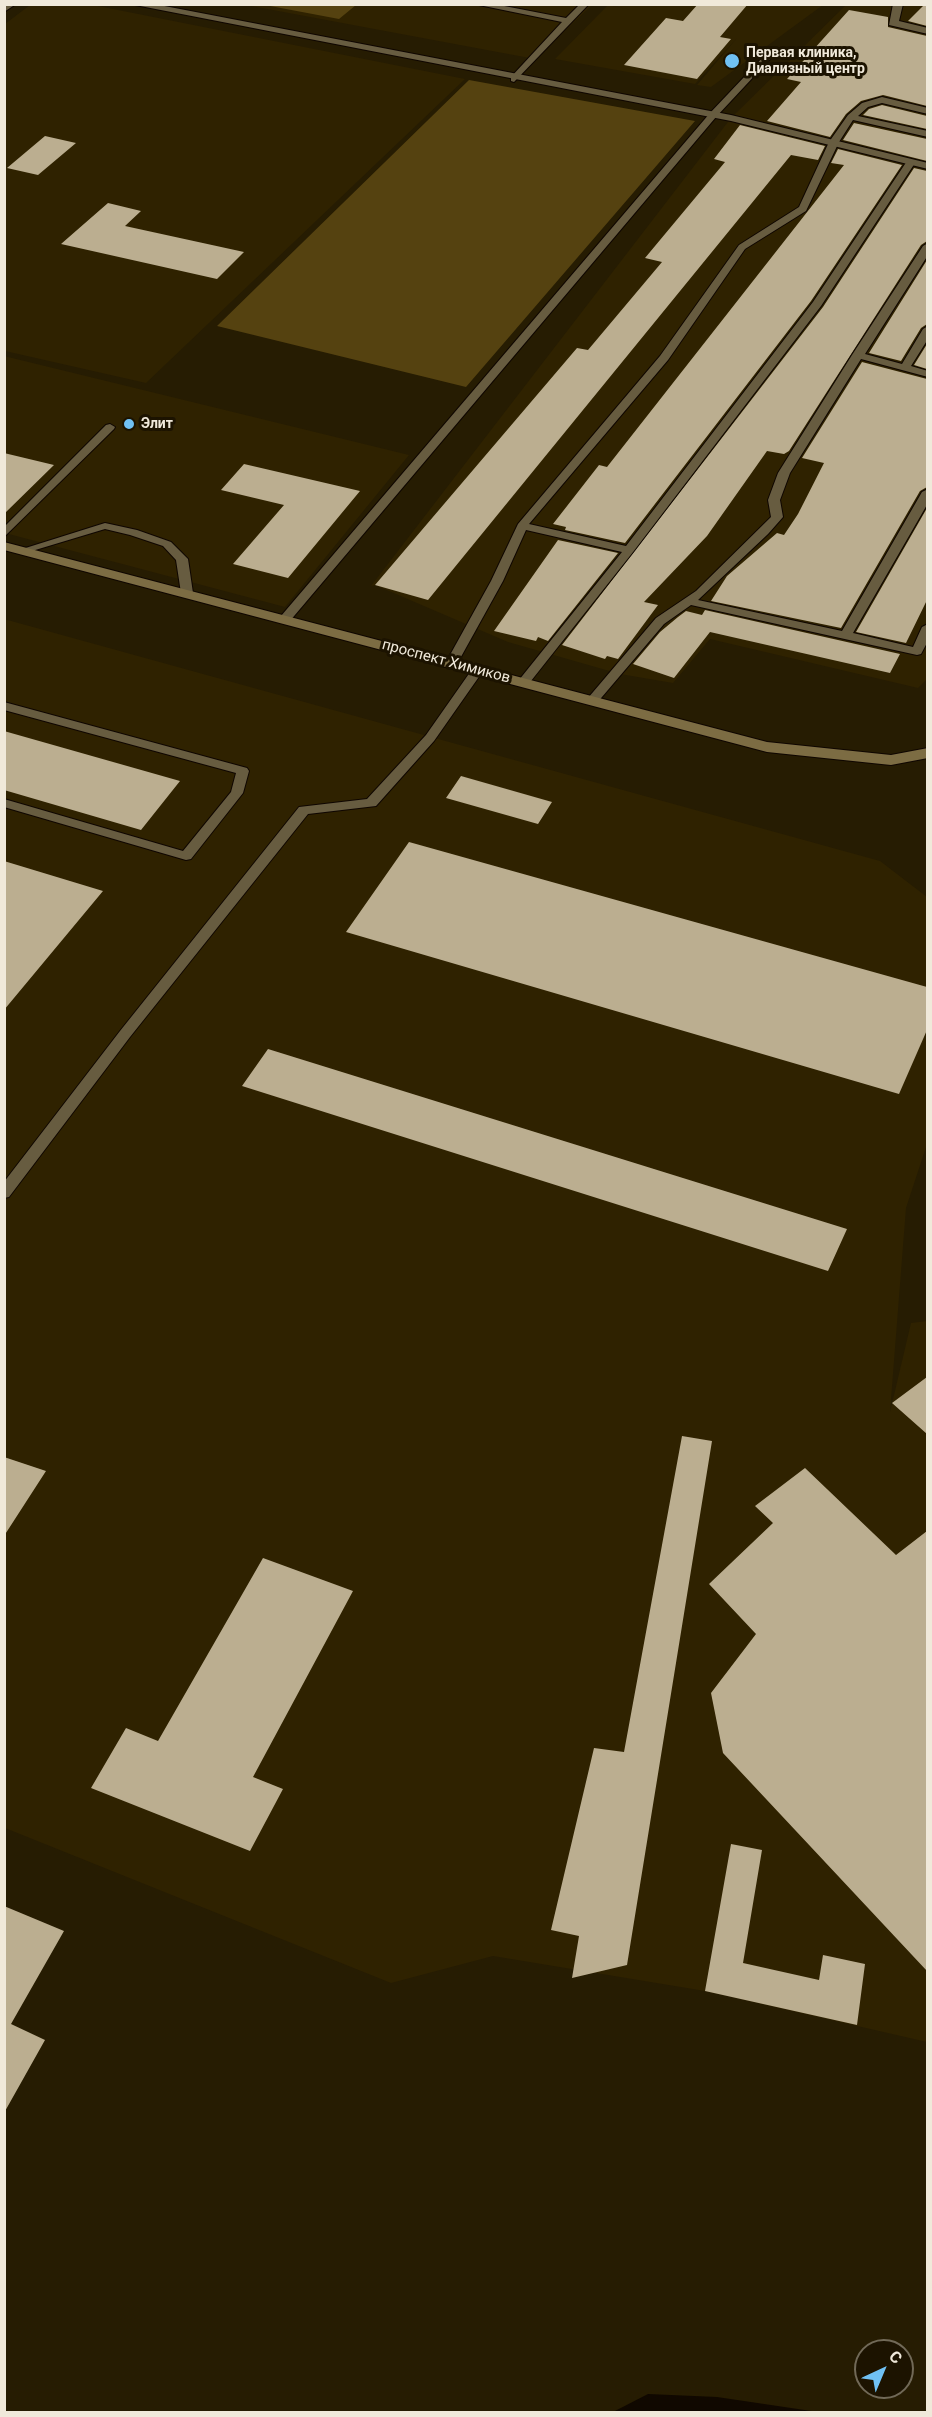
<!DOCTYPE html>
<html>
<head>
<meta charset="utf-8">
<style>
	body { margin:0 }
	#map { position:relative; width:932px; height:2417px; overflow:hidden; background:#261c02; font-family:Roboto,sans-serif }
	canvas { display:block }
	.frame { position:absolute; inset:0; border:6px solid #f0e9da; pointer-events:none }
	.north { position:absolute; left:854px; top:2339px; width:60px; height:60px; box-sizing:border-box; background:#1c1300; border:2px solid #716957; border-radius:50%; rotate:44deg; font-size:16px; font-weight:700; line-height:24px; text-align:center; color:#f0e9da }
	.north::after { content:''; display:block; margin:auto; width:21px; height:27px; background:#70c1f4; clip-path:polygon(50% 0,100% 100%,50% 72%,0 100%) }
</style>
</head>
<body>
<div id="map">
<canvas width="932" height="2417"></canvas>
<div class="frame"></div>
<div class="north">С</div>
</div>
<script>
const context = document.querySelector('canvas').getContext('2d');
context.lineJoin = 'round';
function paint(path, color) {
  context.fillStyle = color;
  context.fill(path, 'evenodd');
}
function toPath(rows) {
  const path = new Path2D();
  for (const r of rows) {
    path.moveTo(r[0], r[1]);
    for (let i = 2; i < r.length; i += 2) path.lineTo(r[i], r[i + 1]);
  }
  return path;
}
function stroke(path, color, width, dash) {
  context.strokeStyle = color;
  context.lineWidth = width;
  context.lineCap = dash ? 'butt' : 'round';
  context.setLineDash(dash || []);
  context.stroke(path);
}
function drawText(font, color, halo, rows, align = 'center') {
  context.font = font + ' Roboto,sans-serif';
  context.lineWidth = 6;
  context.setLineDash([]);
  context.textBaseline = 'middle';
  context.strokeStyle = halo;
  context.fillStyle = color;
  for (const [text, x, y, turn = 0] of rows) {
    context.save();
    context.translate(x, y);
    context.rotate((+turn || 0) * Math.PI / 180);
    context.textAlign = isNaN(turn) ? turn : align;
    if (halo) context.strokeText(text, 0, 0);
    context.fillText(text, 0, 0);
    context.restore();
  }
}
const built = toPath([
	[30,5,93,5,465,79,146,383,5,351,5,24],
	[246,5,592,5,535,59],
	[608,5,632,10,609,5,823,5,711,87,697,85,737,38,695,84,555,59],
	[846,5,927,5,927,679,918,688,710,639,673,683,620,674,508,642,375,585,371,586,731,118],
	[4,356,409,455,285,607,5,533],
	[4,619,880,861,927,897,927,1144,906,1208,890,1412,911,1323,927,1321,927,2042,705,1991,493,1956,391,1983,5,1828]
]);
const green = toPath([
	[265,5,356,4,356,5,339,19],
	[469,80,695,121,466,387,217,326]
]);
const water = toPath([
	[648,2394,717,2397,818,2412,613,2412]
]);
const building = toPath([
	[698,4,748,4,720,37,731,39,697,79,624,65,666,18,683,21],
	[925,4,927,4,927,26,908,21],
	[849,10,888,17,888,27,927,36,927,106,883,95,861,101,846,114,830,137,767,121,801,82,787,79],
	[882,105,927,116,927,129,863,115,869,109],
	[854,123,927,139,927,161,843,140],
	[740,125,825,146,818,160,791,155,428,600,375,585,577,348,588,350,662,262,645,258,725,162,714,159],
	[45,136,76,143,38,175,7,168],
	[838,149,902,165,811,301,625,543,565,530,566,527,553,524,599,465,607,467,844,165,831,163],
	[914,168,927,171,927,241,921,245,789,451,784,454,767,451,707,536,644,602,658,605,618,659,607,656,605,659,562,645,823,307],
	[108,203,141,211,125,226,244,252,217,279,61,244],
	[927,260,927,324,921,328,901,361,869,353],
	[927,344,927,369,914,365],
	[862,362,927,379,927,487,920,491,841,628,711,601,727,576,777,533,784,535,798,514,824,463,802,458],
	[4,453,54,465,4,514],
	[244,464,360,491,288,578,233,564,284,505,221,490],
	[927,508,927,600,906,643,856,632],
	[558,540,618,553,548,641,538,637,536,641,494,631],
	[705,610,900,654,890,673,710,632,674,678,633,664,660,632,678,617,686,611,702,615],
	[4,731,180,781,141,830,4,790],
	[461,776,552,802,538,824,446,798],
	[409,842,927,987,927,1030,899,1094,346,932],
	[4,861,103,891,4,1010],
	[268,1049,847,1229,828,1271,242,1086],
	[927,1377,927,1434,892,1403],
	[682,1436,712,1441,627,1965,572,1978,579,1936,551,1930,594,1748,624,1752],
	[4,1457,46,1471,4,1536],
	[805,1468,896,1555,927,1531,927,1971,723,1753,711,1693,756,1634,709,1584,773,1523,755,1506],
	[263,1558,353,1591,253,1777,283,1789,250,1851,91,1788,126,1728,158,1741],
	[731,1844,762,1850,743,1963,819,1980,823,1955,865,1964,857,2025,705,1991],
	[4,1906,64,1931,11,2024,45,2040,4,2113]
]);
const service = toPath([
	[474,4,494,4,566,18,580,4,589,4,514,82,511,81,511,77,562,22,474,4],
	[765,55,772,57,716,117,289,622,281,622,281,616,710,113,765,55],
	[882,97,928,108,928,114,882,103,868,107,858,116,928,131,928,137,853,120,839,142,806,211,745,249,668,360,529,524,626,546,813,302,907,161,913,161,915,163,821,306,633,552,527,686,523,687,517,683,519,680,622,552,526,530,503,581,457,664,451,668,447,667,445,664,491,581,518,524,660,356,739,245,799,207,829,142,848,115,862,103,882,97],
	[928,243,928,255,865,354,902,364,923,329,928,326,928,339,911,366,928,371,928,377,861,359,790,473,780,500,783,517,768,534,698,600,842,631,922,492,928,489,928,503,853,633,913,647,922,627,928,624,928,641,921,654,917,655,691,605,664,624,596,704,588,704,588,698,656,618,696,591,771,517,768,500,778,473,852,355,923,246,928,243],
	[110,424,115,427,114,429,4,537,4,527,106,425,110,424],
	[105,523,137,530,171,542,188,559,193,593,191,595,183,595,181,593,176,560,163,546,130,535,105,529,22,554,16,551,105,523],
	[477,667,483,671,434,741,376,806,308,814,130,1037,9,1197,4,1198,4,1182,120,1031,299,807,367,799,426,735,473,668,477,667],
	[4,702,247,768,249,771,243,793,191,859,186,860,4,807,4,799,183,851,231,792,236,773,4,710,4,702]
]);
const minor = toPath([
	[4,4,16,4,4,12,4,4],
	[130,4,154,4,731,115,928,163,928,169,731,121,130,4],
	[893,4,903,4,899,21,928,28,928,34,889,25,893,4]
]);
const secondary = toPath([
	[4,542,767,742,891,755,928,748,928,758,891,765,767,752,4,550,4,542]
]);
const markers = [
	[732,61,8,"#70c1f4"],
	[129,424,6,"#70c1f4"]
];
const farPoinames = [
	["Первая клиника,",746,53],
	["Диализный центр",746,69],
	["Элит",141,424]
];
const streetNames = [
	["проспект Химиков",446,662,15]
];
paint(built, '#2f2200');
paint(green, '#554210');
paint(water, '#100800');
paint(building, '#bbae90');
stroke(service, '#0f0600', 2);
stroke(minor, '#0f0600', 2);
stroke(secondary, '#0f0600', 2);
paint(service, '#675c40');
paint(minor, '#675c40');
paint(secondary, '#7c6c43');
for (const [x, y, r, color] of markers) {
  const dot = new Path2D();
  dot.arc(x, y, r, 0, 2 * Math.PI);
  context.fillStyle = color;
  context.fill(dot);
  stroke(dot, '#1c1300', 2);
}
drawText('bold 14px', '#f0e9da', '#1c1300', farPoinames, 'left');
drawText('15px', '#f0e9da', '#1c1300', streetNames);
</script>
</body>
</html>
